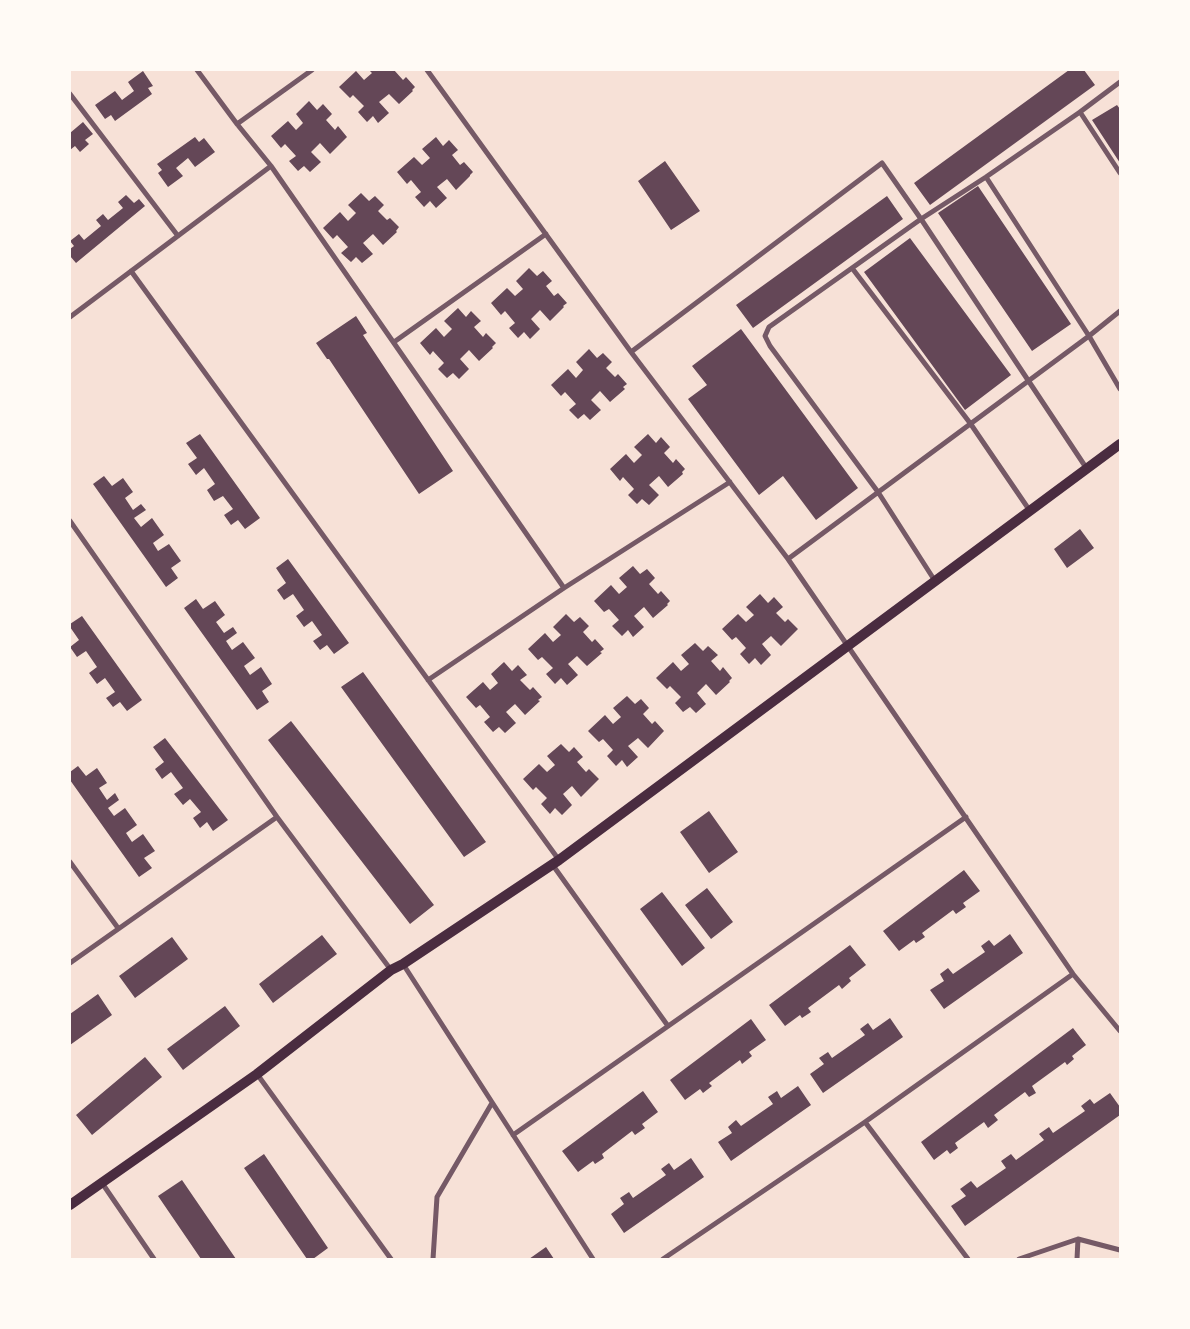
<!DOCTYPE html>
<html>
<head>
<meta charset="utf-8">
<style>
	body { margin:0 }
	#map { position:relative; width:1190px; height:1329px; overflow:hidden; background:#f7e1d7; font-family:Commissioner,sans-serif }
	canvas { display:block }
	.frame { position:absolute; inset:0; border:71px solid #fffaf5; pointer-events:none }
</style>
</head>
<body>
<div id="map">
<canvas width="1190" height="1329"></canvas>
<div class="frame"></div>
</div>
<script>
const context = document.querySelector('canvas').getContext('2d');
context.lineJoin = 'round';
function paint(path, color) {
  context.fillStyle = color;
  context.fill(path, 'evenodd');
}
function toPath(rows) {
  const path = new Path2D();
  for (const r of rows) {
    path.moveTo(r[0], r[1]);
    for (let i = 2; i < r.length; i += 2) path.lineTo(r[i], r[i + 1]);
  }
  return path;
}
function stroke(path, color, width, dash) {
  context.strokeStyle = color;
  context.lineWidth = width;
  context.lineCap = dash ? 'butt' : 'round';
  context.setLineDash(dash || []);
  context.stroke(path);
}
const building = toPath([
	[369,70,394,70,403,80,406,77,415,87,412,90,413,91,399,104,389,94,379,102,389,113,378,123,373,116,367,122,358,112,364,106,353,95,350,98,339,87,356,71,364,80,372,73],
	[1069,70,1084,70,1095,85,930,205,914,183],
	[143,71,153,86,148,88,152,94,115,121,111,115,105,119,95,105,115,91,122,100,134,91,128,82],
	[309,101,317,110,323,104,332,114,326,120,335,130,338,126,347,137,330,154,320,143,311,152,321,162,310,172,304,166,298,171,289,161,296,156,285,144,281,148,271,136,288,121,296,130,303,123,296,114],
	[1117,105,1120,109,1120,163,1092,120],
	[83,122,93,134,85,140,89,144,80,152,75,146,70,150,70,133],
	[195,137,199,142,204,138,215,152,195,167,188,158,176,168,183,176,168,187,158,173,162,170,157,164],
	[436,137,443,146,449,140,458,150,452,155,460,165,464,162,473,172,470,175,470,176,456,190,447,179,437,187,447,198,436,208,430,201,424,207,415,197,421,192,411,180,407,184,397,172,414,157,422,165,430,158,422,149],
	[665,161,700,211,671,230,638,181],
	[978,186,1071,324,1032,351,938,213],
	[361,193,369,201,375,196,384,205,378,211,387,220,390,218,399,227,396,231,397,232,383,245,373,234,363,243,373,254,362,263,356,257,351,262,341,253,348,247,337,235,333,239,323,228,340,212,348,221,356,213,348,205],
	[126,195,134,203,139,199,145,206,76,263,70,256,70,249,74,246,70,241,79,234,84,240,101,226,96,220,103,214,108,220,123,208,118,202],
	[887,196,903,219,753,328,736,305],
	[910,238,1011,375,965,410,864,272],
	[529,268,537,276,543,271,552,281,546,286,554,296,558,293,567,303,563,306,564,307,550,321,540,310,531,319,540,329,530,339,524,332,518,338,509,328,515,323,505,311,501,315,491,303,507,288,515,296,523,289,516,281],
	[458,308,466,317,471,311,481,321,474,327,483,337,486,333,496,343,492,347,493,348,479,361,469,350,460,359,469,369,459,379,453,373,447,378,438,369,444,363,433,351,430,355,420,343,436,328,444,337,452,329,444,321],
	[356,316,367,333,363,335,453,471,419,494,329,359,327,359,316,343],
	[741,329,858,488,816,520,783,476,759,495,688,399,707,385,692,366],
	[589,349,597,358,603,353,612,362,606,368,615,377,618,374,627,384,623,387,625,389,610,402,600,391,591,400,601,410,590,420,584,414,578,419,569,410,576,404,565,392,561,396,551,385,568,369,576,378,583,370,576,362],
	[200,434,260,518,245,529,238,520,231,525,224,515,233,509,223,496,214,501,207,490,215,484,204,468,196,475,188,464,197,458,186,443],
	[648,434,656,443,661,437,670,447,664,453,673,463,676,459,685,469,682,472,683,474,668,487,659,476,649,485,659,495,649,505,642,499,637,504,628,495,634,489,623,477,620,481,610,469,626,454,634,463,642,455,634,447],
	[104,476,112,486,123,478,133,492,125,498,133,510,141,504,146,510,134,518,141,527,152,518,164,535,153,543,158,551,169,544,181,561,171,568,178,578,166,587,93,484],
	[1080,529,1094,548,1067,568,1054,549],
	[288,559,349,643,334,654,327,645,320,650,313,641,322,635,312,621,304,627,296,616,304,610,293,594,284,600,277,590,286,583,276,568],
	[633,566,640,574,647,569,655,578,649,584,658,594,661,591,670,601,667,604,668,605,653,618,644,607,634,616,644,627,633,637,628,630,622,636,612,626,619,620,609,609,604,612,594,601,611,585,619,594,627,587,619,578],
	[760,594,768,603,774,597,783,607,776,613,785,622,788,619,798,629,781,646,771,636,762,644,771,655,761,665,755,658,749,664,740,654,746,648,736,637,732,640,722,629,738,614,746,622,754,615,746,607],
	[196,599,203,609,215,601,225,615,216,622,224,633,233,627,237,633,226,641,232,650,243,642,255,658,244,666,250,675,261,667,272,684,262,691,269,702,257,710,184,608],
	[566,614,574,622,580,617,589,626,583,632,592,642,595,639,604,649,600,652,602,653,587,666,577,656,568,664,578,675,567,685,561,678,555,684,546,674,553,668,542,657,538,660,528,649,545,633,553,642,561,635,553,627],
	[82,616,142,700,127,711,120,702,113,707,106,698,115,692,105,678,97,684,89,673,97,667,86,651,77,657,70,647,79,640,70,627,70,624],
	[695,643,703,651,708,646,718,655,711,661,720,671,723,667,732,678,729,681,730,682,716,695,706,684,697,693,706,704,696,713,690,707,683,712,675,703,681,697,670,686,667,689,656,678,673,662,681,671,689,664,681,655],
	[504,662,512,671,518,665,527,675,520,680,530,690,533,687,542,697,538,700,540,701,525,715,515,704,506,712,516,723,505,733,499,727,493,732,484,722,490,717,480,705,476,708,466,697,483,682,490,690,498,683,491,674],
	[363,672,486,842,464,857,341,687],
	[627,696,635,704,641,699,649,708,643,714,652,724,655,721,664,731,648,748,638,738,628,746,638,757,627,767,622,760,616,766,607,756,613,750,603,739,599,742,588,731,605,715,613,724,621,717,613,708],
	[291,721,434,905,410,924,268,740],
	[165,738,228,820,213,831,207,822,200,828,193,818,201,812,190,799,183,805,174,794,183,788,171,772,162,779,155,769,164,762,153,747],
	[561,744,569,752,574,747,583,757,577,762,586,772,589,769,599,779,581,797,572,786,563,794,572,805,562,815,555,808,550,814,541,804,547,798,536,787,533,790,523,779,539,764,547,772,555,765,547,756],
	[78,766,86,776,97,768,107,783,99,788,107,800,115,793,119,800,108,808,114,816,125,808,137,825,126,833,132,842,143,834,155,851,144,858,152,868,139,877,70,780,70,772],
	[709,811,738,852,709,873,680,832],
	[964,870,980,891,963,903,966,907,956,914,953,910,922,933,925,937,916,943,914,940,899,951,883,931],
	[707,888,733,922,711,939,685,905],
	[662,892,705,948,682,966,640,909],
	[1010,934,1023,953,944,1009,930,990,944,981,940,974,948,968,953,974,985,952,981,946,989,940,994,946],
	[322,935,337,954,273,1003,259,984],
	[172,937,188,959,135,998,119,976],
	[850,945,866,965,849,978,851,981,842,989,839,985,808,1008,811,1012,802,1018,800,1015,785,1026,769,1005],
	[98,994,112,1015,70,1045,70,1014],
	[225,1006,240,1026,183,1070,167,1049],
	[890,1018,903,1037,823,1093,810,1074,824,1064,819,1058,828,1052,832,1058,865,1035,860,1029,868,1023,873,1030],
	[751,1019,766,1040,749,1052,752,1056,742,1064,740,1060,709,1083,712,1086,703,1093,700,1089,685,1100,670,1080],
	[1073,1028,1086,1045,1072,1056,1074,1059,1067,1065,1065,1062,1032,1086,1036,1093,1029,1097,1025,1092,994,1115,998,1120,988,1128,984,1122,955,1143,958,1148,950,1154,947,1150,934,1160,921,1142],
	[145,1057,162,1077,92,1135,76,1115],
	[798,1086,811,1105,731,1161,718,1142,732,1133,728,1127,736,1120,741,1126,773,1104,768,1097,777,1091,781,1098],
	[643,1091,658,1112,642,1124,645,1128,635,1135,632,1131,602,1154,604,1158,595,1164,593,1161,578,1172,562,1151],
	[1110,1093,1120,1107,1120,1115,965,1226,951,1206,966,1196,960,1189,971,1181,977,1188,1006,1168,1001,1161,1011,1154,1016,1160,1044,1140,1039,1134,1049,1127,1053,1133,1085,1111,1081,1106,1090,1099,1094,1104],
	[264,1154,328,1248,313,1259,307,1259,244,1168],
	[691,1158,704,1177,624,1233,611,1214,624,1204,620,1198,629,1192,633,1198,666,1175,661,1169,669,1163,674,1170],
	[182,1180,236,1259,201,1259,158,1196],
	[546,1247,554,1259,529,1259]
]);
const minor = toPath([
	[197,70,237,124,271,166,564,588],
	[427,70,631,352,788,559,1073,974,1120,1031],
	[70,94,178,236],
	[1080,112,1120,82],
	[237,124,312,70],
	[986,177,1089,336,1120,389],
	[852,268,970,423,1030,511],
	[131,271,559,860],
	[70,317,271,166],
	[394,342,546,234],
	[631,352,882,163,921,219,1087,469],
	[70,521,277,817,391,970],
	[788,559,1089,336,1120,311],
	[935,581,878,492,770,346,765,336,769,327,921,219,986,177,1080,112,1120,173],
	[428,680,564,588,730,482],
	[70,862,118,928],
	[552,864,668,1026],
	[70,963,277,817],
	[403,964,593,1259],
	[257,1074,391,1259],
	[865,1122,968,1259],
	[513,1135,966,817],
	[102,1183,154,1259],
	[1078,1239,1120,1250],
	[433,1259,437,1197,492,1103],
	[663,1259,865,1122,1073,974],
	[1019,1259,1078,1239,1077,1259]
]);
const secondary = toPath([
	[70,1205,257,1074,391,970,403,964,559,860,1120,444]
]);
paint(building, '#644757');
stroke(minor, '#755966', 5);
stroke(secondary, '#4a2c40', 10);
</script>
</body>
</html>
